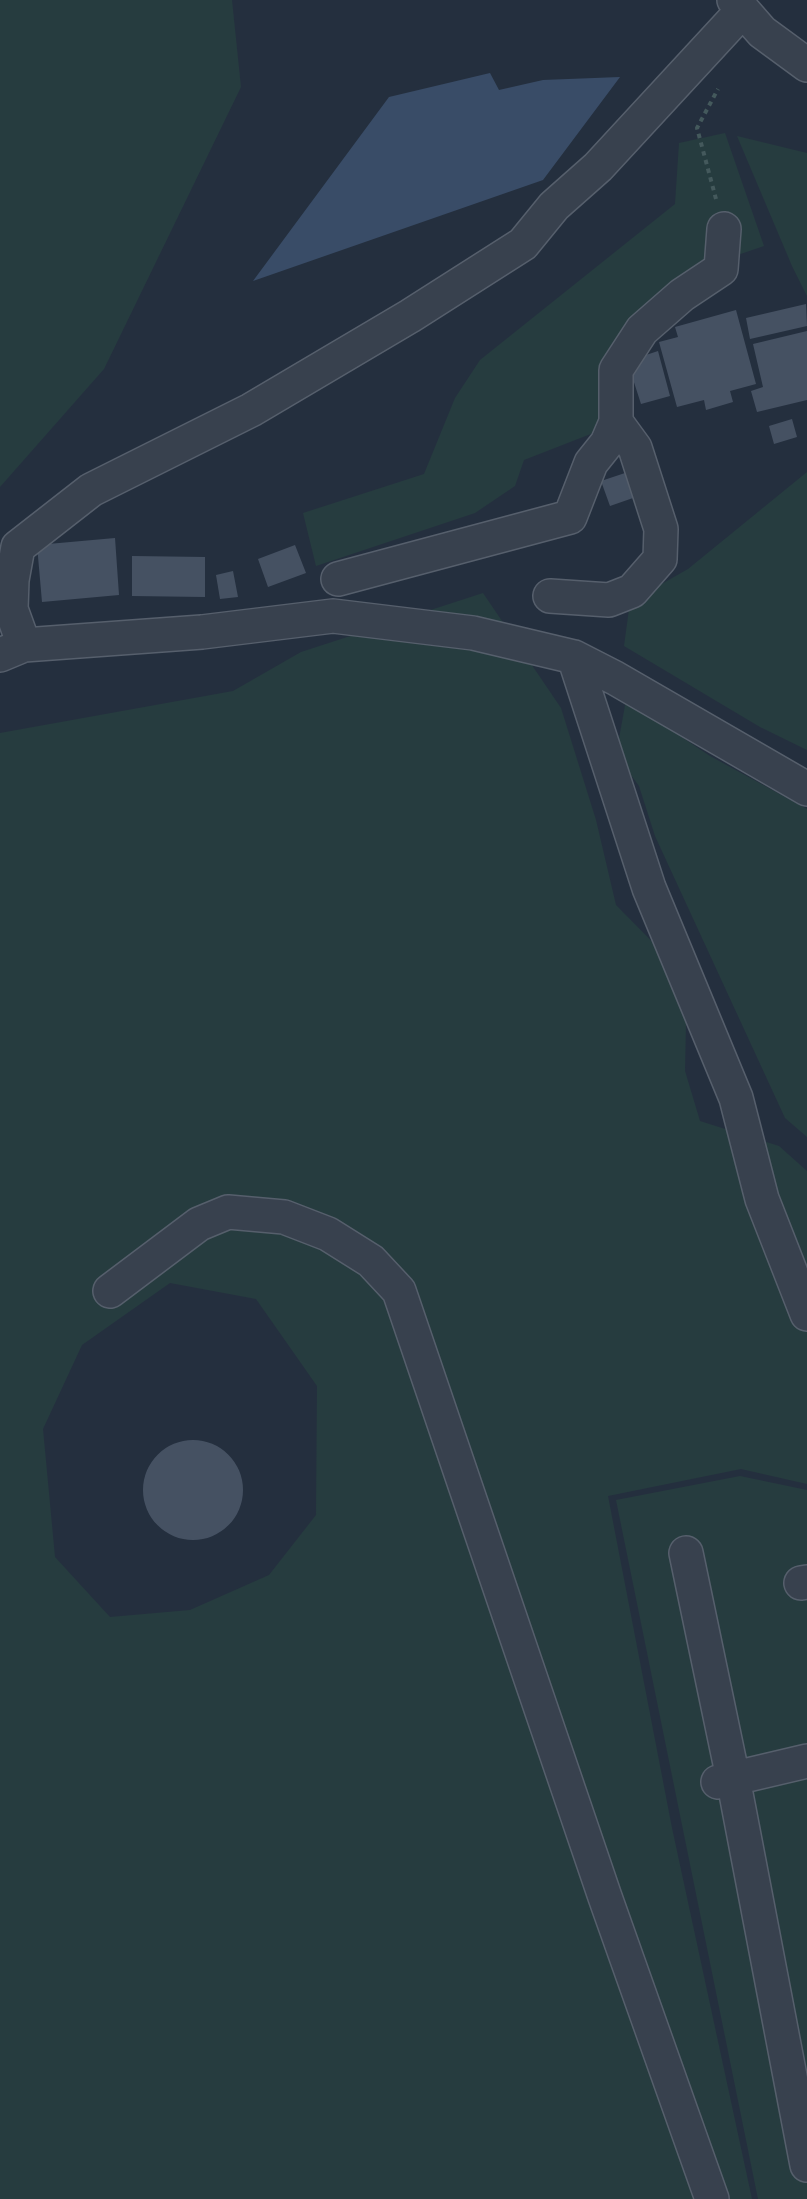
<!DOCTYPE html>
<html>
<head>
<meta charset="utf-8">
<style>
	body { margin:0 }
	canvas { display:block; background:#242f3e }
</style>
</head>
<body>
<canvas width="807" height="2199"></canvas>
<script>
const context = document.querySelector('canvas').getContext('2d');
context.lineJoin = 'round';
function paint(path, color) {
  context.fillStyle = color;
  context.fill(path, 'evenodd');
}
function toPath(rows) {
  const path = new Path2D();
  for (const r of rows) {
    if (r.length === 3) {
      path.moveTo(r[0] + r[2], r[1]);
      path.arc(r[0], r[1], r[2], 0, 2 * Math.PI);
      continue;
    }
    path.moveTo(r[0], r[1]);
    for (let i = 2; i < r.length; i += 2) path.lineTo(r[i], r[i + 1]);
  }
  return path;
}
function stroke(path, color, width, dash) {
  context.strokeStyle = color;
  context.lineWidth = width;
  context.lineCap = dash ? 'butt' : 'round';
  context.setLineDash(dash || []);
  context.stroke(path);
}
const green = toPath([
	[0,0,232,0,241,87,104,369,0,487],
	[725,133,764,246,720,261,607,356,598,393,601,430,524,460,515,486,475,513,316,566,303,513,424,474,455,398,480,360,675,204,679,143],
	[737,136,807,153,807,296,792,266],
	[807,472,807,750,760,727,624,646,630,602,688,569],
	[483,593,561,708,596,820,616,905,687,977,685,1071,700,1121,779,1146,807,1171,807,1484,741,1469,608,1496,672,1828,752,2199,0,2199,0,733,233,691,301,652],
	[170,1283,256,1299,317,1386,316,1515,269,1575,190,1610,110,1617,55,1557,43,1429,82,1345],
	[626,700,710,756,807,809,807,1137,785,1118,655,836,639,786,616,755],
	[740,1476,807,1490,807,2199,758,2199,616,1500]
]);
const water = toPath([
	[490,73,499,90,543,80,620,77,543,180,253,281,389,97]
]);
const building = toPath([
	[806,304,807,326,750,339,746,318],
	[736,310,756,384,730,391,733,402,706,410,704,400,677,407,659,342,678,337,675,327],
	[807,331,807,400,757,412,751,391,763,387,753,344],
	[658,351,670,396,641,404,632,376,643,356],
	[792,419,797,437,774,444,769,426],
	[625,473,633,498,610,506,601,481],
	[115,538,119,595,42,602,37,545],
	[295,545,306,573,268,587,258,559],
	[132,556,205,557,205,597,132,596],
	[233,571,238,597,220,599,216,575],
	[193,1490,50]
]);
const path = toPath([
	[716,199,697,128,718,89]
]);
const minor = toPath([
	[734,0,762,32,807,65],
	[338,579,570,517,591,463,607,443,616,422,616,370,642,330,682,295,721,269,724,229],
	[550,596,609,600,632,591,660,559,661,529,635,448,616,422],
	[24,645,11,609,12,580,18,547,91,490,251,410,410,316,523,244,554,206,598,167,743,10],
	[0,655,24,645,202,632,333,616,473,633,574,657,615,678,807,789],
	[574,657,649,888,736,1098,762,1199,807,1314],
	[110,1291,199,1224,228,1212,284,1217,328,1234,371,1261,399,1291,605,1897,712,2199],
	[686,1553,733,1778,807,2165],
	[801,1583,807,1582],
	[718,1782,807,1761]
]);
paint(green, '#263c3f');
paint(water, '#394c67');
paint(building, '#455162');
stroke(minor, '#565f6c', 36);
stroke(path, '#44595c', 4, [4.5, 4.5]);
stroke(minor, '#38414e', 33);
</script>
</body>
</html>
